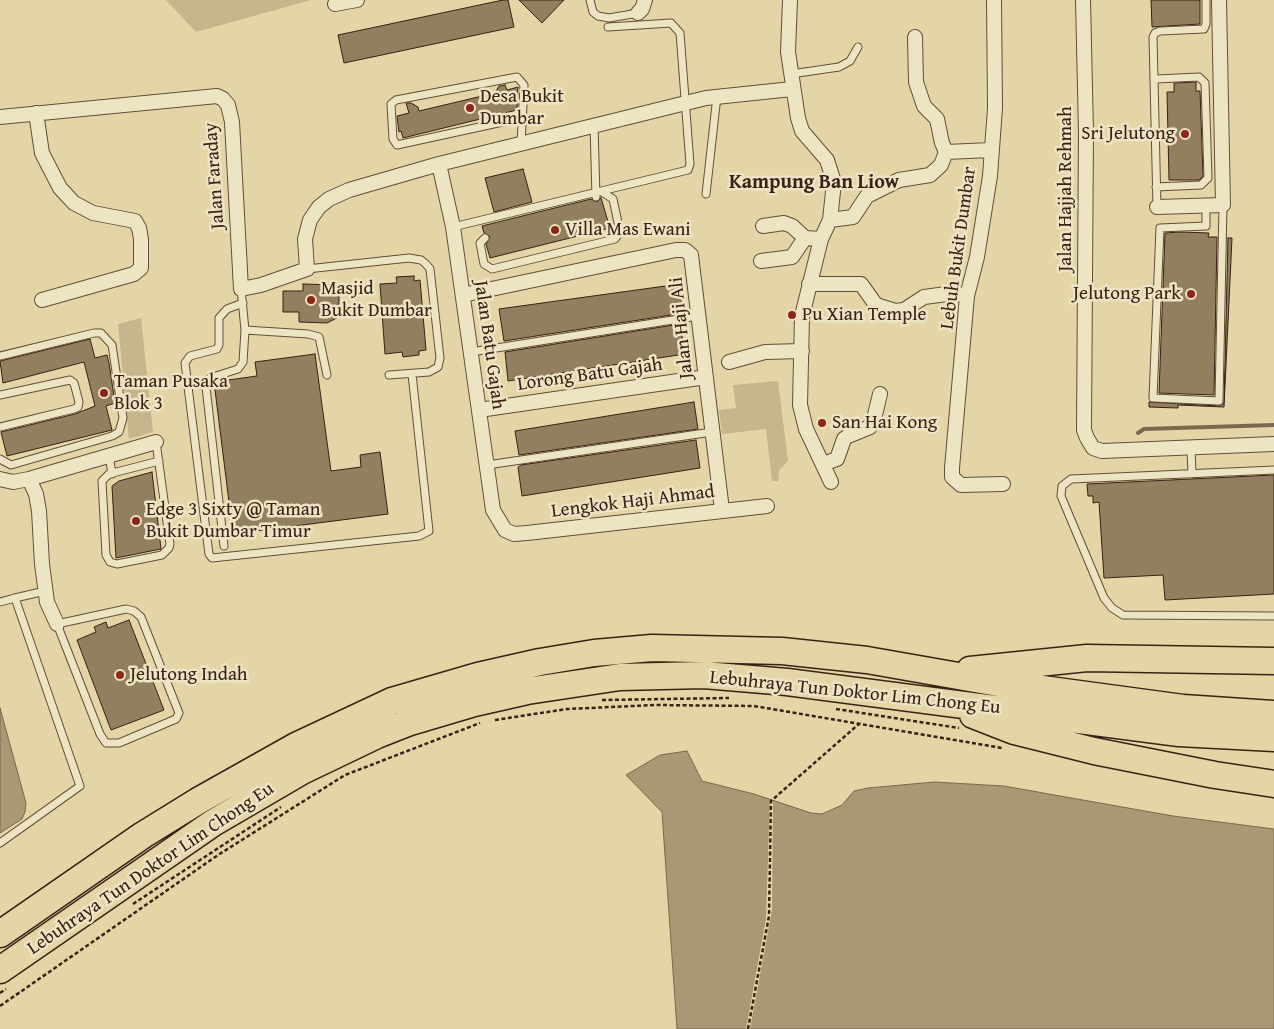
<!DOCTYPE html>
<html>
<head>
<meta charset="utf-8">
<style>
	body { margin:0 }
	canvas { display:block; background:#e3d5a5 }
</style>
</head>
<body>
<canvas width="1274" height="1029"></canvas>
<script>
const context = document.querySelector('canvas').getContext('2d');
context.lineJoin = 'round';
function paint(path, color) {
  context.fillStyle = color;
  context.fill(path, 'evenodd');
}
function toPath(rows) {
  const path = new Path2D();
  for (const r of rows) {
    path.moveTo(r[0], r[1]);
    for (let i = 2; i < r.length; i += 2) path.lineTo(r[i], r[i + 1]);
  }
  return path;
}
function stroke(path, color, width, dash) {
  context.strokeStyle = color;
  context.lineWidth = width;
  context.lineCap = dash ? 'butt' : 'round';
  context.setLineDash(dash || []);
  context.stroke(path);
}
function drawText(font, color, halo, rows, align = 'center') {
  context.font = font + ' "Gentium Book Plus",serif';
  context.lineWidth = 5;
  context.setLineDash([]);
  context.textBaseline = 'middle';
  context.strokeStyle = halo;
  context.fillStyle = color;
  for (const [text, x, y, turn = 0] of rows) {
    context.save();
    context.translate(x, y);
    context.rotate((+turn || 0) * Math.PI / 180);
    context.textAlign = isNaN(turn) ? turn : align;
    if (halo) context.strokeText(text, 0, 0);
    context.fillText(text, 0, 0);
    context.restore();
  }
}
const green = toPath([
	[166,0,311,0,196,32],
	[141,318,153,432,129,439,118,324],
	[778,381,788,461,779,470,778,481,772,481,766,429,722,434,719,410,736,408,733,385]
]);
const water = toPath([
	[0,708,26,803,25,812,22,819,0,833,0,708],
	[687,751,702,781,754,794,811,813,822,814,831,810,842,805,854,791,868,788,934,782,1004,786,1173,816,1274,829,1274,1029,677,1029,662,812,626,775,660,755,687,751]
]);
const pier = toPath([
	[770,800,773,801,772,910,750,1029,746,1029,766,919]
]);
const stream = toPath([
	[1138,433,1144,429,1274,425]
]);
const building = toPath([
	[503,0,508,0,514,27,344,63,338,35,503,0],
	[519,0,564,0,542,23,519,0],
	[1151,0,1200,0,1200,24,1152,27,1151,0],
	[1196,82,1196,91,1200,91,1203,176,1199,180,1169,180,1167,92,1174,92,1174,83,1196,82],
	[505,85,507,90,518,87,517,110,403,138,401,131,399,132,397,116,409,113,406,103,411,103,418,107,419,111,495,93,499,86,505,85],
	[523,169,532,202,494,212,485,178,523,169],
	[601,198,610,228,490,258,486,244,490,237,484,233,482,226,591,199,597,202,601,198],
	[1180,232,1209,233,1208,237,1217,237,1214,395,1159,393,1165,233,1180,232],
	[1228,238,1232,238,1224,407,1178,405,1178,408,1149,407,1149,402,1219,406,1224,403,1228,238],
	[414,276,414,281,420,280,426,350,419,351,419,355,403,357,402,352,385,354,380,284,397,283,396,277,414,276],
	[303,284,339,285,339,308,356,308,327,323,299,322,299,312,283,312,283,291,303,291,303,284],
	[680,284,684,313,504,341,499,309,680,284],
	[680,324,685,354,508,381,505,352,680,324],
	[90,339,95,358,107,355,109,363,115,403,106,406,112,430,7,456,1,432,75,414,95,406,84,362,3,383,0,361,90,339],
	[315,354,331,471,361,467,360,455,380,452,388,514,233,534,214,382,257,376,255,362,315,354],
	[694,402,698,429,519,455,515,431,694,402],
	[696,440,700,468,522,496,518,467,521,465,696,440],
	[152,472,161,549,116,558,112,486,119,481,152,472],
	[1274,475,1274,594,1165,600,1163,575,1104,578,1099,502,1093,503,1093,496,1088,496,1087,484,1274,475],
	[129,620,164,710,111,730,77,640,96,632,94,627,106,622,108,628,129,620]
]);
const path = toPath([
	[602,700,729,698],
	[836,709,959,728],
	[495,720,567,709,655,705,754,706,1002,748],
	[133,904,281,807],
	[0,993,6,989],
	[0,1006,218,855,345,775,480,723],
	[748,1029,769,916,771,801,860,723]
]);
const lane = toPath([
	[590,0,593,12,598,16,609,18,638,13],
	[791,74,839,67,850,61,858,47],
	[1156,79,1199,77,1205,83,1208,178,1201,185,1156,187],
	[521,118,397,145,393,139,391,104,396,100,517,77,524,85,521,144],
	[594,125,596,197],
	[706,194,717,96],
	[1206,205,1206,226,1160,228,1153,398,1219,401,1223,205],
	[1157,207,1153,37,1155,33,1160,31,1204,29,1206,24,1206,0],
	[453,227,688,170,690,164,680,33,671,23,608,27],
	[485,238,480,243,484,264,492,269,615,239,620,232,613,199,602,192],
	[307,269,409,258,421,260,426,264,430,269,440,358,438,367,429,372,389,375],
	[243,303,227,309,219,318,219,345,217,349,190,356,185,363,209,554,212,558,419,536,429,531,412,374],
	[245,330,308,334,319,337,327,375],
	[471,352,698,316],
	[0,356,94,333,101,333,112,345,123,418,119,432,112,436,11,465,0,459],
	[0,395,70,380,74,383,79,402,78,407,74,409,0,427],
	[156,442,170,544,169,548,162,555,117,564,110,562,106,555,102,481,109,474,159,461],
	[1191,448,1192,474],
	[109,455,112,474],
	[487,465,712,432],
	[1274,470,1071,479,1062,486,1061,496,1104,598,1112,608,1123,615,1274,616],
	[224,546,206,387,210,378,238,369,243,362,245,330,241,289],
	[15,598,45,591],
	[0,602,15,598,80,786,0,843],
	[126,609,134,611,141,617,179,713,176,719,119,743,106,743,100,734,57,624,126,609]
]);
const street = toPath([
	[790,0,788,52,798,118,802,131,827,160,834,182,830,220,821,239,802,316,800,405,806,429,831,482],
	[994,0,995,108,990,176,977,257,967,296,952,468,952,477,961,485,1003,484],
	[1083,0,1086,132,1084,430,1087,438,1093,448,1102,451,1274,444],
	[335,4,357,0],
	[638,13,642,9,645,0],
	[915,37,916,82,924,106,937,119,942,143,946,152,991,150],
	[36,113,42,153,60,188,74,203,93,213,135,221,139,228,141,239,141,268,134,274,42,300],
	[0,117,217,96,223,99,228,105,232,122,241,289,261,285,307,269,305,239,310,220,319,207,329,199,349,190,439,164,706,98,792,89],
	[439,164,453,227,493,510,505,530,514,534,527,533,767,506],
	[1157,207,1223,205,1219,0],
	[830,220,853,217,867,196,899,180,930,175,941,165,946,152],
	[763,226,784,223,792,226,805,238,821,239],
	[761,261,792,257,805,238],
	[809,284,861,284,876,305,895,311,904,310,924,297,954,293,967,296],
	[463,295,676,250,685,250,691,255,722,510],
	[729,362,765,352,802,351],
	[479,410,706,377],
	[823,464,837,459,844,439,848,436,870,427,874,419,880,394],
	[0,479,13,482,29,479,156,442],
	[29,479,36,494,39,511,42,564,47,602,57,624]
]);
const highway = toPath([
	[970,670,1087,658,1274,661],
	[973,715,1014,731,1094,751,1215,775,1274,784],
	[0,934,143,835,198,801,296,746,392,701,478,676,540,662,594,653,652,648,782,651,867,660,998,683,1183,708,1274,714],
	[0,970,213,823,302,771,377,735,410,722,474,703,527,691,620,677,704,675,787,682,1179,733,1274,738]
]);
const markers = [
	[470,108,5,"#8f2418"],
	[1185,134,5,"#8f2418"],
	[555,230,5,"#8f2418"],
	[1191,294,5,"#8f2418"],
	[311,300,5,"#8f2418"],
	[792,315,5,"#8f2418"],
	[104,393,5,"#8f2418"],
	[822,423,5,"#8f2418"],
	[136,521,5,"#8f2418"],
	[120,675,5,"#8f2418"]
];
const poiNames = [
	["Desa Bukit",480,97],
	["Dumbar",480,119],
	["Sri Jelutong",1175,134,"right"],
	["Villa Mas Ewani",565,230],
	["Masjid",321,289],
	["Bukit Dumbar",321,311],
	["Jelutong Park",1181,294,"right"],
	["Pu Xian Temple",802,315],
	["Taman Pusaka",114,382],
	["Blok 3",114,404],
	["San Hai Kong",832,423],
	["Edge 3 Sixty @ Taman",146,510],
	["Bukit Dumbar Timur",146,532],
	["Jelutong Indah",130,675]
];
const streetNames = [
	["Jalan Faraday",215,176,-94],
	["Jalan Hajjah Rehmah",1066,189,-90],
	["Lebuh Bukit Dumbar",959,248,-82],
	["Jalan Haji Ali",682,328,-96],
	["Jalan Batu Gajah",489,345,82],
	["Lorong Batu Gajah",590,375,-8],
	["Lengkok Haji Ahmad",633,502,-7],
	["Lebuhraya Tun Doktor Lim Chong Eu",855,693,6],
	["Lebuhraya Tun Doktor Lim Chong Eu",151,869,-34]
];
const neighbourhoodNames = [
	["Kampung Ban Liow",814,183]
];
paint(green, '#c6b68d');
paint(water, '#a99874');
stroke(water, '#7c684e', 1);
paint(pier, '#e3d5a5');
stroke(stream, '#7c684e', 4);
paint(building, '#917f60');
stroke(building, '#392115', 1);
stroke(lane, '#644e39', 9);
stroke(street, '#644e39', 16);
stroke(highway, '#392115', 29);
stroke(path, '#392115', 2.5, [4, 2.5]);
stroke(lane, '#ede4c4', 7);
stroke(street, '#ede4c4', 14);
stroke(highway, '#e3d5a5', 26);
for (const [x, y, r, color] of markers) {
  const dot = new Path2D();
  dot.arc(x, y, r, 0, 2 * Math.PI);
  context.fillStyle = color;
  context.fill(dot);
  stroke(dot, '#ede4c4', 2);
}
drawText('19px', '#392115', '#ede4c4', poiNames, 'left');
drawText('19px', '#392115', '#ede4c4', streetNames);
drawText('bold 20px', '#392115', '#ede4c4', neighbourhoodNames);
</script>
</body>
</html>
